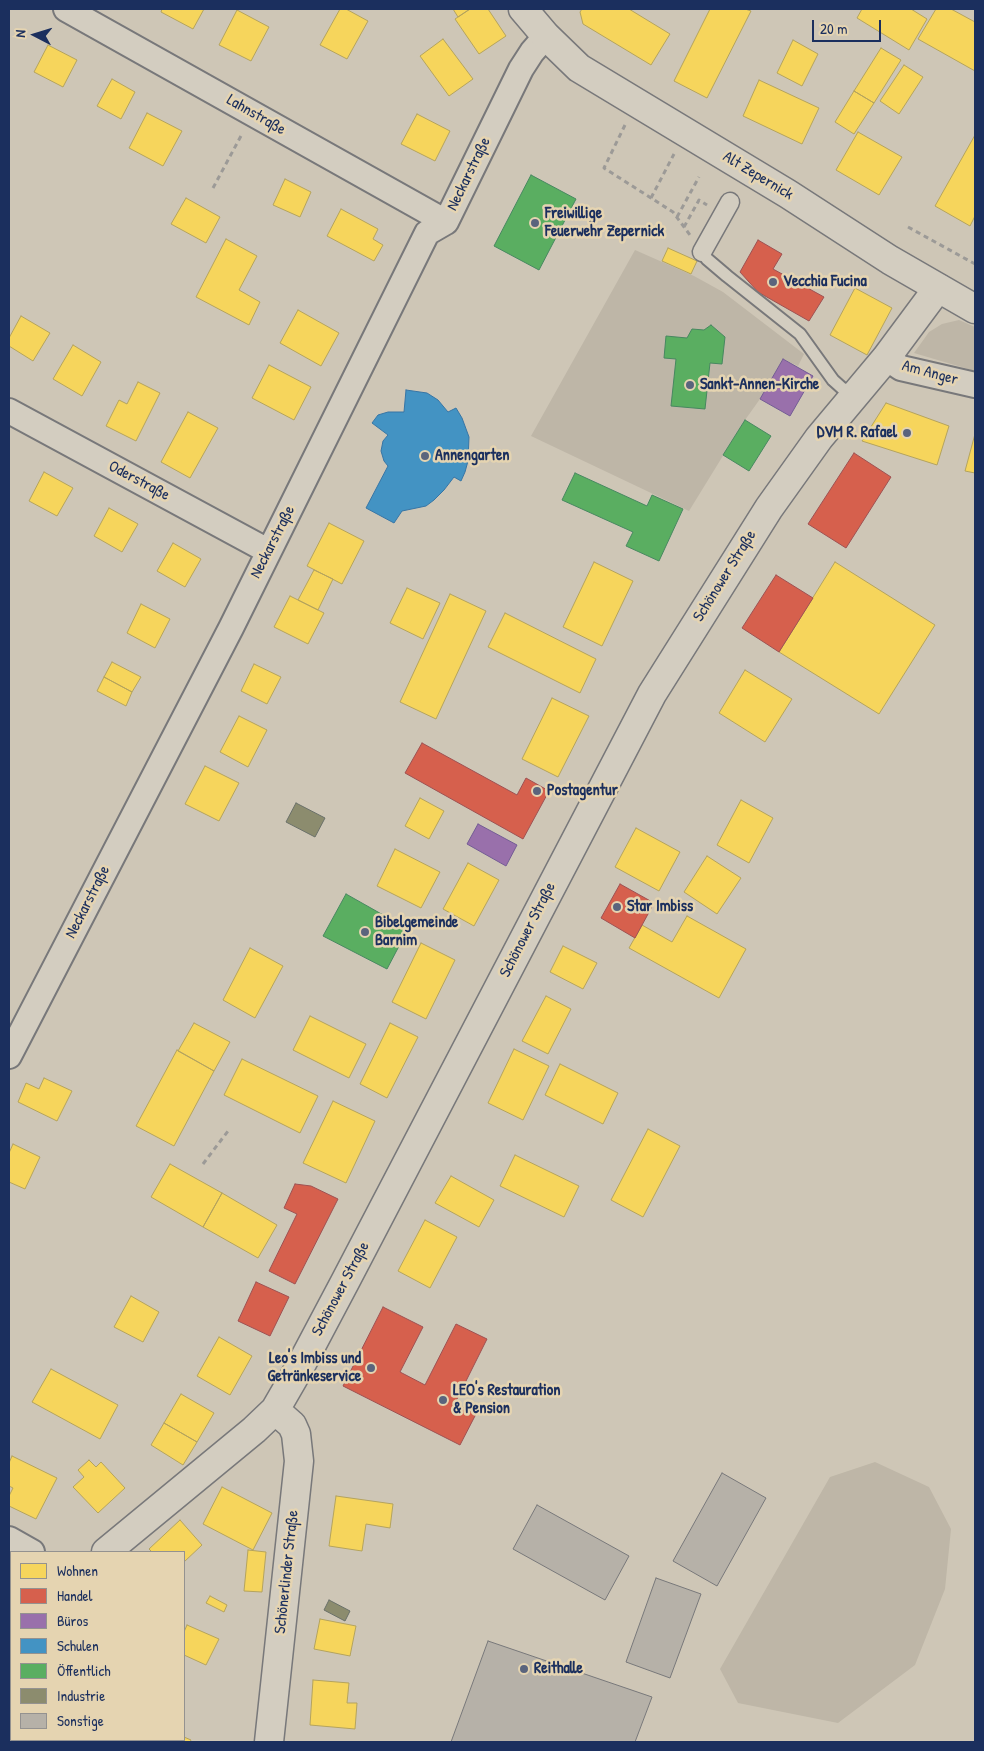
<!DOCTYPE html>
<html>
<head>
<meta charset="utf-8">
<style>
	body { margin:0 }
	#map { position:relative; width:984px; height:1751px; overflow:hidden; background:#cec6b6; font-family:"Patrick Hand",sans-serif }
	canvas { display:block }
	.frame { position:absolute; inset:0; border:10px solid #1b2f5e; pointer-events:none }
	.legend { position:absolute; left:10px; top:1551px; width:175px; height:190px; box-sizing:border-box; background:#e5d4b1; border:1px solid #949290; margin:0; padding:6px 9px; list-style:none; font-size:15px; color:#1b2f5e }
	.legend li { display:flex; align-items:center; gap:10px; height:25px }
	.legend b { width:25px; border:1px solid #949290 }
	.north { position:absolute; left:10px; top:10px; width:50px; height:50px; -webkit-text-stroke:4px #e5d4b1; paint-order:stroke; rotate:275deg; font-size:14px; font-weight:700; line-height:20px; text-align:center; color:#1b2f5e }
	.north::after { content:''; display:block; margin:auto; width:18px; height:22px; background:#1b2f5e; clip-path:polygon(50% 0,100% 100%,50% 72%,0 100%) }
	.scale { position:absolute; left:812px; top:20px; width:69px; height:22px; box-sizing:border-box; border:2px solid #1b2f5e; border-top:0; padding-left:6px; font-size:15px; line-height:18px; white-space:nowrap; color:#1b2f5e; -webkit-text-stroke:4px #e5d4b1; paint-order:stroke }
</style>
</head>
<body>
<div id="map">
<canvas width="984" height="1751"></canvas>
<div class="frame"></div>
<ul class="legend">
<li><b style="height:14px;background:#f6d55c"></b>Wohnen</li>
<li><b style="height:14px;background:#d6604d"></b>Handel</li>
<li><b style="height:14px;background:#9970ab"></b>Büros</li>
<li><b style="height:14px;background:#4393c3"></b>Schulen</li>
<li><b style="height:14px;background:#5aae61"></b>Öffentlich</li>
<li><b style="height:14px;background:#8c8c6e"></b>Industrie</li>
<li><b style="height:14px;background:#b6b1a8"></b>Sonstige</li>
</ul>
<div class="north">N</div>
<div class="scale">20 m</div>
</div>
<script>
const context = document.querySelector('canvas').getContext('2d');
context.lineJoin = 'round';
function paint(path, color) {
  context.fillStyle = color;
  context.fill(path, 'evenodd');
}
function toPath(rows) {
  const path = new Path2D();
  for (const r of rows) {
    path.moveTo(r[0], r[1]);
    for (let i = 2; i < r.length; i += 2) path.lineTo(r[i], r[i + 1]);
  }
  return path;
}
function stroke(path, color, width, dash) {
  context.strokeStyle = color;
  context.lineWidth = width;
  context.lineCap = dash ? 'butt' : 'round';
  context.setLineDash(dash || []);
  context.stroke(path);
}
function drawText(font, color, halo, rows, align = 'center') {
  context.font = font + ' "Patrick Hand",sans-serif';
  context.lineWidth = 5;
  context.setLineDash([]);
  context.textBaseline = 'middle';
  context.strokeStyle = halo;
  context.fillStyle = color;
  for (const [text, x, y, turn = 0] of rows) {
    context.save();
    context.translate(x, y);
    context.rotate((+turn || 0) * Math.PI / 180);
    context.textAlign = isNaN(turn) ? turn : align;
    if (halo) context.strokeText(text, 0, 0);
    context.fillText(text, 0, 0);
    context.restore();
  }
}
const built = toPath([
	[635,250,694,276,723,292,804,354,798,366,783,359,760,399,745,420,689,511,531,436],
	[959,320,975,327,975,371,914,353,929,332,942,324],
	[875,1462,929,1487,951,1529,945,1589,915,1665,838,1723,738,1703,720,1669,830,1477]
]);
const homes = toPath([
	[162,9,204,9,193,29,161,12,162,9],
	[340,9,346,9,368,21,347,59,320,45,340,9],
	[453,9,470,9,458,17,453,9],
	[470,9,488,9,506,36,479,54,455,19,470,9],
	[582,9,629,9,670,34,651,65,583,24,580,12,582,9],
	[710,9,745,9,751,11,707,98,674,81,710,9],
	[862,9,911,9,927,19,909,50,857,18,862,9],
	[936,9,951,9,975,22,975,71,918,39,936,9],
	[237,10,269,27,251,61,219,45,237,10],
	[443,39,473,79,449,96,420,56,443,39],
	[793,40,818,54,802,86,777,73,793,40],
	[48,45,77,60,63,87,34,72,48,45],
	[881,48,901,60,874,103,854,91,881,48],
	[904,65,923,77,899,114,880,101,904,65],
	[112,79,135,92,121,119,97,106,112,79],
	[759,80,819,108,802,144,743,116,759,80],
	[854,91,874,103,854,134,835,122,854,91],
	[147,113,182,131,163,166,129,148,147,113],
	[417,114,450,131,435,161,401,144,417,114],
	[858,132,902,157,879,195,836,170,858,132],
	[975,135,975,216,970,226,935,206,975,135],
	[285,179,311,192,300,217,273,205,285,179],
	[186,198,220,217,206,243,171,224,186,198],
	[341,209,378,229,373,239,383,245,374,261,327,236,341,209],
	[226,239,257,256,239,290,260,302,249,325,196,297,226,239],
	[668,248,697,261,691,274,662,261,668,248],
	[855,288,892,308,867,355,830,335,855,288],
	[298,310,339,333,321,366,280,343,298,310],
	[21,316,50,333,33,361,9,346,9,338,21,316],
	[73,345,101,362,82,396,53,379,73,345],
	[269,365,311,387,294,420,252,398,269,365],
	[138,382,160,393,136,441,106,426,119,400,127,404,138,382],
	[886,403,949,426,937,465,862,441,886,403],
	[188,412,218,428,190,478,161,462,188,412],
	[975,434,975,473,965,471,975,434],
	[44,472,73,488,57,516,29,501,44,472],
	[109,508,138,524,122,552,94,536,109,508],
	[329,523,364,541,342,584,307,566,329,523],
	[173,543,201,559,185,587,157,571,173,543],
	[594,562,633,581,602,646,563,627,594,562],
	[835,562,935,625,879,714,779,652,835,562],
	[314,570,333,579,318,610,298,600,314,570],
	[407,588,440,603,423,639,390,623,407,588],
	[450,594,486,611,436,719,400,702,450,594],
	[290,596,324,613,308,644,274,627,290,596],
	[141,604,170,619,155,648,127,633,141,604],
	[505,613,596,659,580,693,488,647,505,613],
	[112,662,141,677,132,692,104,677,112,662],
	[254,664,281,677,267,704,241,691,254,664],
	[745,670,792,699,765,742,719,713,745,670],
	[104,677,132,692,126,706,97,691,104,677],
	[552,698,589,716,558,777,522,759,552,698],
	[239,716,267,730,248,767,220,752,239,716],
	[205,766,239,783,219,821,185,804,205,766],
	[420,798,444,811,429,839,405,826,420,798],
	[741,800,773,818,749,863,717,845,741,800],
	[636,828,680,852,659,891,615,867,636,828],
	[395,849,440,872,421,908,377,886,395,849],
	[707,856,741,878,717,914,684,892,707,856],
	[468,863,499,880,474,926,443,909,468,863],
	[687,916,746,949,719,998,629,948,642,925,672,942,687,916],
	[421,943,455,960,426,1019,392,1002,421,943],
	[563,946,597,963,583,989,550,972,563,946],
	[250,948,283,966,255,1018,223,1000,250,948],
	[546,996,571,1009,548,1054,522,1041,546,996],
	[310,1016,366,1044,349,1078,293,1050,310,1016],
	[194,1023,230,1042,214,1071,178,1051,194,1023],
	[390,1023,418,1037,387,1098,360,1084,390,1023],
	[514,1049,549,1066,523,1120,488,1103,514,1049],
	[177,1050,214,1071,174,1146,136,1126,177,1050],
	[242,1059,318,1096,300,1133,224,1095,242,1059],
	[560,1064,618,1093,603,1124,545,1095,560,1064],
	[44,1078,72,1091,57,1121,18,1102,26,1083,39,1089,44,1078],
	[333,1101,375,1121,346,1183,303,1163,333,1101],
	[648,1129,680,1146,643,1217,611,1200,648,1129],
	[13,1144,40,1157,25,1189,9,1182,9,1153,13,1144],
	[515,1155,579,1186,564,1217,500,1186,515,1155],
	[170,1164,222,1193,203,1227,151,1197,170,1164],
	[451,1176,494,1200,479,1227,435,1203,451,1176],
	[222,1193,277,1225,258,1258,203,1227,222,1193],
	[425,1220,457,1237,430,1288,398,1271,425,1220],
	[131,1296,159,1312,143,1342,114,1327,131,1296],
	[219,1337,252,1356,230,1395,197,1376,219,1337],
	[51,1369,118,1405,100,1439,32,1402,51,1369],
	[181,1394,214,1413,197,1442,164,1423,181,1394],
	[164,1423,197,1442,183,1465,151,1445,164,1423],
	[12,1456,57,1478,36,1519,9,1506,9,1496,13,1488,9,1486,9,1463,12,1456],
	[89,1460,96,1467,101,1462,125,1488,98,1513,73,1487,84,1477,78,1470,89,1460],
	[222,1487,272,1513,253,1550,203,1524,222,1487],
	[336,1496,393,1504,390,1528,366,1524,362,1551,329,1546,336,1496],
	[180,1520,202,1545,184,1562,184,1552,152,1552,149,1549,180,1520],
	[248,1550,266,1552,262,1592,244,1591,248,1550],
	[210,1596,227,1605,224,1612,206,1603,210,1596],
	[320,1619,356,1626,350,1656,314,1649,320,1619],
	[187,1625,219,1639,206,1665,184,1655,184,1632,187,1625],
	[313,1680,349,1683,347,1703,357,1703,355,1729,310,1725,313,1680],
	[9,1710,11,1711,11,1740,26,1740,24,1742,9,1742,9,1710],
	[184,1737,191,1740,190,1742,152,1742,154,1740,184,1740,184,1737]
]);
const shops = toPath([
	[758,240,782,254,773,269,824,297,809,321,758,292,740,272,758,240],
	[854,453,891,477,846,548,808,524,854,453],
	[776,575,813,598,779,652,742,628,776,575],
	[422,743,517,795,526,778,549,791,523,839,405,773,422,743],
	[620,884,654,903,635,938,601,918,620,884],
	[295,1184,311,1186,338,1199,295,1284,269,1271,297,1214,284,1208,295,1184],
	[256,1282,289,1297,270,1336,238,1321,256,1282],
	[383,1307,423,1327,400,1372,425,1385,456,1324,487,1339,455,1403,476,1414,460,1445,343,1386,383,1307]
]);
const offices = toPath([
	[783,359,813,376,790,416,760,399,783,359],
	[478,824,517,845,506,866,467,844,478,824]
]);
const schools = toPath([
	[406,390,427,393,438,400,448,412,456,408,462,418,469,437,468,461,465,472,461,481,454,477,444,490,434,500,426,506,402,511,394,523,366,508,388,466,384,461,381,451,383,441,388,435,372,423,378,415,388,412,404,412,406,390]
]);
const public = toPath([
	[531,175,576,199,539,270,494,246,531,175],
	[711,325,725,337,722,364,710,363,705,409,671,406,676,359,664,358,666,336,687,338,692,329,704,330,711,325],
	[745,420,771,436,749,471,723,455,745,420],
	[575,473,647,506,652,495,683,509,659,561,626,546,633,532,562,500,575,473],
	[346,894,408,929,387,969,323,936,346,894]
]);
const industry = toPath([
	[296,803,325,818,315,837,286,822,296,803],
	[329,1600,350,1611,345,1621,324,1610,329,1600]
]);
const building = toPath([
	[722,1473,766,1498,717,1586,673,1561,722,1473],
	[537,1505,629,1556,605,1600,513,1549,537,1505],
	[656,1578,701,1594,670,1678,626,1662,656,1578],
	[488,1641,652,1697,635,1742,451,1742,488,1641]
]);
const path = toPath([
	[625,125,604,168,673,212,690,235],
	[213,188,242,134],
	[651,198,674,154],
	[677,217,699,177],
	[684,227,699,200,707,205],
	[908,227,975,264],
	[203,1164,228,1131]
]);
const service = toPath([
	[702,252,707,259,727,276,800,334,833,380,843,389,857,391]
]);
const pedestrian = toPath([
	[702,252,730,202]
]);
const minor = toPath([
	[66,9,446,222],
	[886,358,901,368,975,385],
	[9,411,268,551],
	[9,1056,231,628,427,233,446,222,521,69,532,52,546,36],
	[9,1539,32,1552]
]);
const tertiary = toPath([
	[106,1552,254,1430,275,1410,301,1365,346,1280,652,694,769,508,819,438,886,358,938,288],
	[9,1633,11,1630],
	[269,1742,299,1461,296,1434,292,1425,275,1410]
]);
const secondary = toPath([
	[523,9,546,36,579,68,788,194,890,260,975,309]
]);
const markers = [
	[535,223,5,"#5a647d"],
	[773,282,5,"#5a647d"],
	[690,385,5,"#5a647d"],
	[907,433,5,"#5a647d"],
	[425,456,5,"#5a647d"],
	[537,791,5,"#5a647d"],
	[617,907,5,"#5a647d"],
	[365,932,5,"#5a647d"],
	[371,1368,5,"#5a647d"],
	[443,1400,5,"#5a647d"],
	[524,1669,5,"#5a647d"]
];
const streetNames = [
	["Lahnstraße",256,115,30],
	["Neckarstraße",469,174,-64],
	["Alt Zepernick",758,176,31],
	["Am Anger",930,373,15],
	["Oderstraße",139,481,28],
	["Neckarstraße",273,542,-63],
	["Schönower Straße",725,576,-58],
	["Neckarstraße",88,902,-63],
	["Schönower Straße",528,930,-63],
	["Schönower Straße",341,1289,-62],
	["Schönerlinder Straße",287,1572,-84]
];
const poiNames = [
	["Freiwillige",545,214],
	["Feuerwehr Zepernick",545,232],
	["Vecchia Fucina",783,282],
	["Sankt-Annen-Kirche",700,385],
	["DVM R. Rafael",897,433,"right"],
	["Annengarten",435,456],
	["Postagentur",547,791],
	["Star Imbiss",627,907],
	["Bibelgemeinde",375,923],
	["Barnim",375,941],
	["Leo's Imbiss und",361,1359,"right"],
	["Getränkeservice",361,1377,"right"],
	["LEO's Restauration",453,1391],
	["& Pension",453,1409],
	["Reithalle",534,1669]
];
paint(built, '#beb6a7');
paint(homes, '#f6d55c');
stroke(homes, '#b4a35d', 1);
paint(shops, '#d6604d');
stroke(shops, '#9e5152', 1);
paint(offices, '#9970ab');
stroke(offices, '#735c94', 1);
paint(schools, '#4393c3');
stroke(schools, '#3775a5', 1);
paint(public, '#5aae61');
stroke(public, '#478860', 1);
paint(industry, '#8c8c6e');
stroke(industry, '#6a7069', 1);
paint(building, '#b6b1a8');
stroke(building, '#78787a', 1);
stroke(service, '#78787a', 15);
stroke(pedestrian, '#78787a', 21);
stroke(minor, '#78787a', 28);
stroke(tertiary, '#78787a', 31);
stroke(secondary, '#78787a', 31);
stroke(path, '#9c9a97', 3, [5, 4]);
stroke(service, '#d3cdc0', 11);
stroke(pedestrian, '#d3cdc0', 18);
stroke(minor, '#d3cdc0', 24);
stroke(tertiary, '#d3cdc0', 28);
stroke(secondary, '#d3cdc0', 28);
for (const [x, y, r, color] of markers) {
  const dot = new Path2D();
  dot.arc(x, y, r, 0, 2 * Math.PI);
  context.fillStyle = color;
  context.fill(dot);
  stroke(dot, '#e5d4b1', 2);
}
drawText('16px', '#1b2f5e', '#e5d4b1', streetNames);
drawText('bold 16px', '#1b2f5e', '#e5d4b1', poiNames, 'left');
</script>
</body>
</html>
